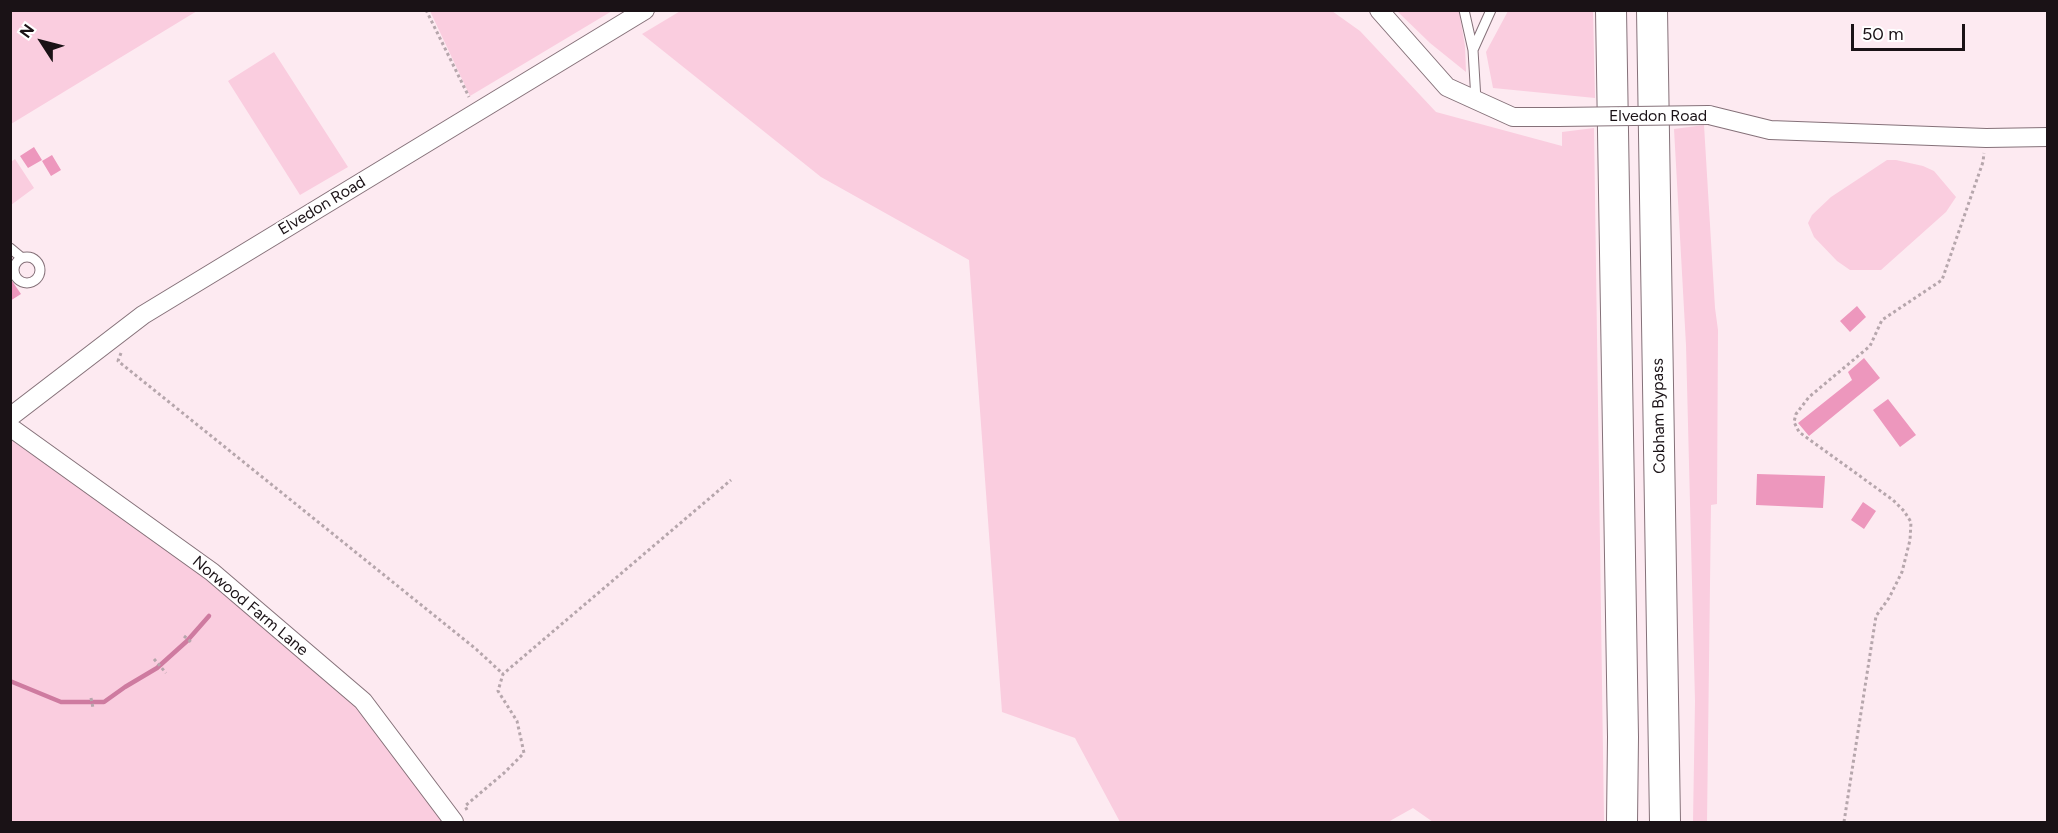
<!DOCTYPE html>
<html>
<head>
<meta charset="utf-8">
<style>
	body { margin:0 }
	#map { position:relative; width:2058px; height:833px; overflow:hidden; background:#fdeaf1; font-family:Figtree,sans-serif }
	canvas { display:block }
	.frame { position:absolute; inset:0; border:12px solid #1a1216; pointer-events:none }
	.north { position:absolute; left:12px; top:12px; width:60px; height:60px; -webkit-text-stroke:4px #fff; paint-order:stroke; rotate:306deg; font-size:16px; font-weight:700; line-height:24px; text-align:center; color:#1a1216 }
	.north::after { content:''; display:block; margin:auto; width:21px; height:27px; background:#1a1216; clip-path:polygon(50% 0,100% 100%,50% 72%,0 100%) }
	.scale { position:absolute; left:1851px; top:24px; width:114px; height:27px; box-sizing:border-box; border:3px solid #1a1216; border-top:0; padding-left:8px; font-size:18px; line-height:21px; white-space:nowrap; color:#1a1216; -webkit-text-stroke:4px #fff; paint-order:stroke }
</style>
</head>
<body>
<div id="map">
<canvas width="2058" height="833"></canvas>
<div class="frame"></div>
<div class="north">N</div>
<div class="scale">50 m</div>
</div>
<script>
const context = document.querySelector('canvas').getContext('2d');
context.lineJoin = 'round';
function paint(path, color) {
  context.fillStyle = color;
  context.fill(path, 'evenodd');
}
function toPath(rows) {
  const path = new Path2D();
  for (const r of rows) {
    if (r.length === 3) {
      path.moveTo(r[0] + r[2], r[1]);
      path.arc(r[0], r[1], r[2], 0, 2 * Math.PI);
      continue;
    }
    path.moveTo(r[0], r[1]);
    for (let i = 2; i < r.length; i += 2) path.lineTo(r[i], r[i + 1]);
  }
  return path;
}
function stroke(path, color, width, dash) {
  context.strokeStyle = color;
  context.lineWidth = width;
  context.lineCap = dash ? 'butt' : 'round';
  context.setLineDash(dash || []);
  context.stroke(path);
}
function drawText(font, color, halo, rows, align = 'center') {
  context.font = font + ' Figtree,sans-serif';
  context.lineWidth = 4.5;
  context.setLineDash([]);
  context.textBaseline = 'middle';
  context.strokeStyle = halo;
  context.fillStyle = color;
  for (const [text, x, y, turn = 0] of rows) {
    context.save();
    context.translate(x, y);
    context.rotate((+turn || 0) * Math.PI / 180);
    context.textAlign = isNaN(turn) ? turn : align;
    if (halo) context.strokeText(text, 0, 0);
    context.fillText(text, 0, 0);
    context.restore();
  }
}
const green = toPath([
	[11,10,197,10,197,11,11,124],
	[682,10,1332,11,1360,31,1436,112,1562,146,1562,132,1594,128,1604,822,1433,822,1413,808,1388,822,1120,822,1075,738,1002,712,969,260,821,177,642,34],
	[430,11,612,11,470,96],
	[1397,11,1459,11,1465,46,1466,72,1430,43],
	[1508,11,1593,11,1595,98,1493,88,1486,52],
	[274,52,348,167,300,195,228,81],
	[1704,125,1715,308,1718,330,1717,504,1711,505,1707,822,1693,822,1695,701,1686,345,1674,129],
	[15,159,34,188,11,205,11,162],
	[1887,160,1896,160,1923,166,1934,171,1956,197,1946,212,1881,270,1850,270,1837,261,1814,237,1808,223,1812,215,1831,197],
	[10,439,213,582,356,707,447,822,11,822]
]);
const stream = toPath([
	[10,681,61,702,104,702,125,687,157,668,187,641,209,616]
]);
const building = toPath([
	[34,147,42,160,28,168,20,156],
	[52,155,61,170,51,176,42,161],
	[10,278,21,294,10,301],
	[1857,306,1866,317,1850,332,1840,321],
	[1864,358,1880,378,1809,436,1798,423,1852,380,1848,372],
	[1888,399,1916,435,1900,447,1873,410],
	[1757,474,1825,476,1823,508,1756,505],
	[1863,502,1876,511,1864,529,1851,520]
]);
const path = toPath([
	[426,10,469,97],
	[121,353,118,361,476,649,503,674],
	[184,636,192,643],
	[154,659,166,673],
	[91,698,93,708],
	[467,810,465,806,504,773,524,753,517,721,498,691,503,674,731,480],
	[1844,822,1876,616,1889,598,1902,572,1910,540,1911,522,1904,511,1893,500,1799,432,1794,422,1796,414,1809,397,1870,346,1882,320,1942,280,1983,162,1984,153]
]);
const service = toPath([
	[1464,10,1473,50],
	[1476,100,1473,50,1491,10],
	[10,248,22,258],
	[27,270,13]
]);
const minor = toPath([
	[1379,10,1447,87,1513,117,1558,117],
	[1709,115,1770,130,1986,138,2048,137],
	[10,417,143,315,645,10],
	[10,427,212,572,363,701,454,822]
]);
const trunk = toPath([
	[1611,10,1623,737,1622,822],
	[1652,10,1665,822]
]);
const minorBridge = toPath([
	[1558,117,1709,115]
]);
const streetNames = [
	["Elvedon Road",1658,116],
	["Elvedon Road",322,206,-31],
	["Cobham Bypass",1659,416,-91],
	["Norwood Farm Lane",250,606,40]
];
paint(green, '#facddf');
stroke(stream, '#ce7ba0', 4.5);
paint(building, '#ed97bd');
stroke(service, '#857179', 11);
stroke(minor, '#857179', 20);
stroke(trunk, '#857179', 32);
stroke(path, '#b6a6ac', 3, [3, 3]);
stroke(service, '#fff', 9);
stroke(minor, '#fff', 18);
stroke(trunk, '#fff', 30);
stroke(minorBridge, '#857179', 20, []);
stroke(minorBridge, '#fff', 18);
drawText('16px', '#1a1216', '#fff', streetNames);
</script>
</body>
</html>
